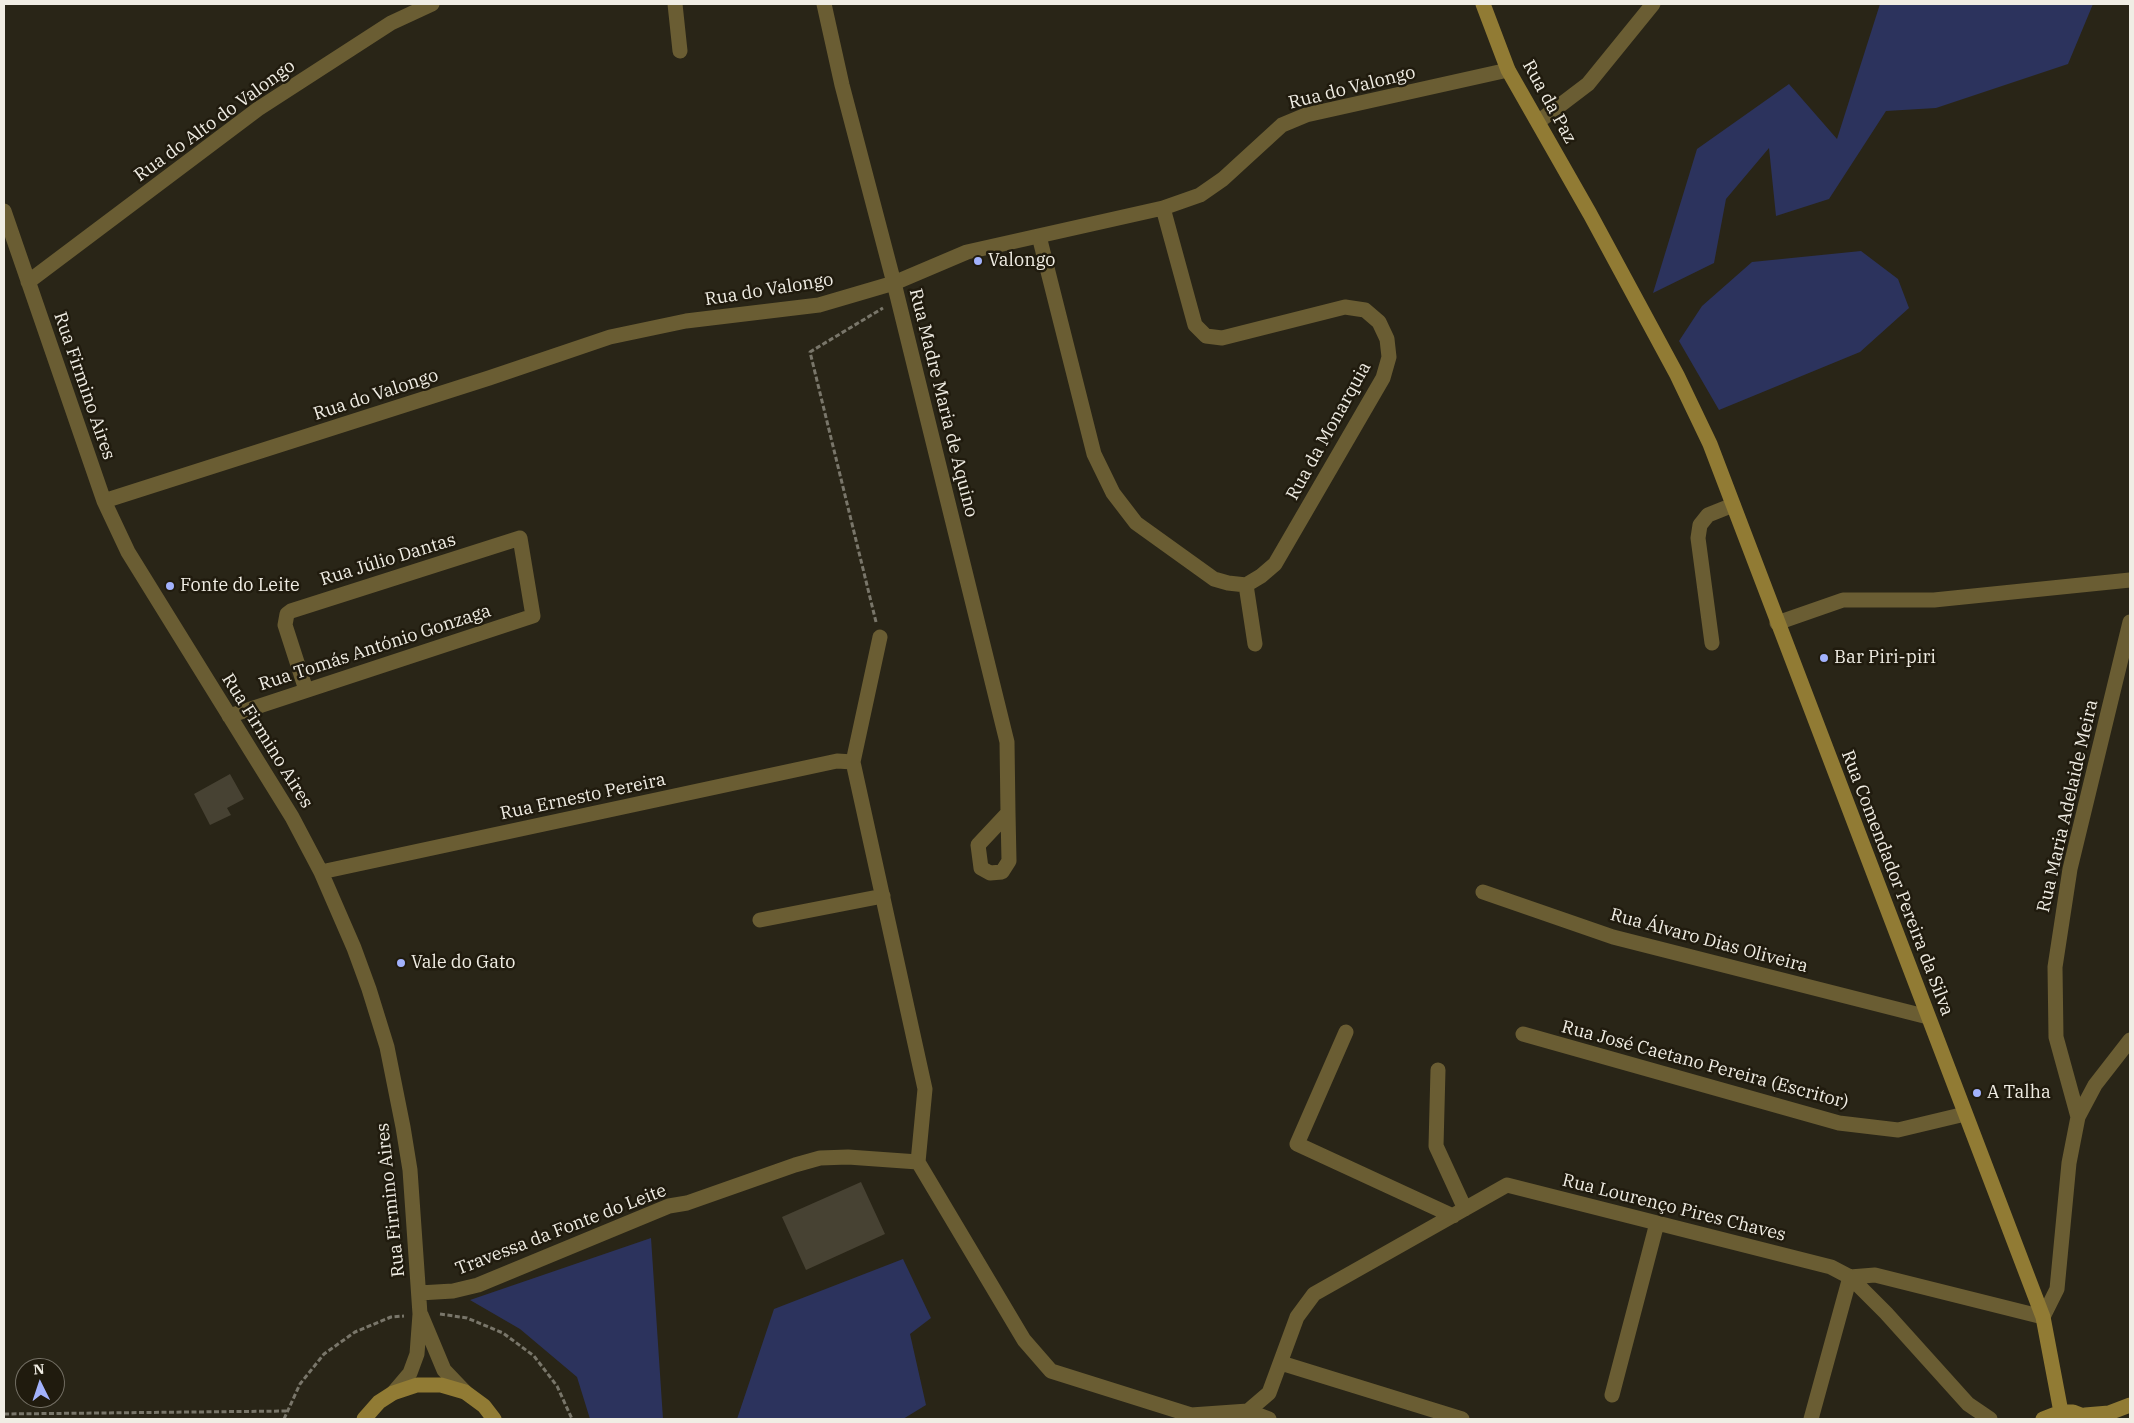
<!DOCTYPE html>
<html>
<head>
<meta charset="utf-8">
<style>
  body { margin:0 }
  #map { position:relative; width:2134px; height:1423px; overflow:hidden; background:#292517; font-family:"IBM Plex Serif",serif }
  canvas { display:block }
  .frame { position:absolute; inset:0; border:5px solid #f0ede4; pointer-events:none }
  .north { position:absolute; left:15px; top:1358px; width:50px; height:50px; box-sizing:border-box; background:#201b0e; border:1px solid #736f64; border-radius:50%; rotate:356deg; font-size:14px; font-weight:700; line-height:20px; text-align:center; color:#f0ede4 }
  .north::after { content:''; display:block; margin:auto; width:18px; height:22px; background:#a2b2fd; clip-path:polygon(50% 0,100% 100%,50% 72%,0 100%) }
</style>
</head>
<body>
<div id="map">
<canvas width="2134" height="1423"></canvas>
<div class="frame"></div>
<div class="north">N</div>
</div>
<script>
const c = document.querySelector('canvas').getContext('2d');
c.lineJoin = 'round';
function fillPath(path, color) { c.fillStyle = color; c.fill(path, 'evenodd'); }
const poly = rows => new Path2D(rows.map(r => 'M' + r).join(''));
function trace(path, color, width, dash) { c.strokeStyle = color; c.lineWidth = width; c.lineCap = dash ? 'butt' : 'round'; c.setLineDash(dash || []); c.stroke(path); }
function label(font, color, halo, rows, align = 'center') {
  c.font = font + ' "IBM Plex Serif",serif'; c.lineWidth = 5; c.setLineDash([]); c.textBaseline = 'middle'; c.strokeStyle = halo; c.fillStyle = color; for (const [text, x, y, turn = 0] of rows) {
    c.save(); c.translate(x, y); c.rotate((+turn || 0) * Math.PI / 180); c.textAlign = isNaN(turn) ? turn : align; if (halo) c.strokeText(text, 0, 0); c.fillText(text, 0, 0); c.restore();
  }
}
fillPath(poly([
  [1880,4,2093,4,2068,64,1936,108,1886,111,1829,199,1776,216,1769,148,1726,199,1714,263,1653,293,1697,149,1789,84,1837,139],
  [1861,251,1898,279,1909,308,1860,352,1719,410,1679,341,1702,306,1752,262],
  [651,1238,663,1419,590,1419,577,1377,520,1329,470,1300],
  [903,1259,931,1318,910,1334,926,1405,903,1419,737,1419,774,1309]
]), '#2c335d');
fillPath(poly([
  [230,774,244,799,227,808,231,815,210,825,194,794],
  [861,1182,885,1234,806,1270,782,1217]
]), '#474233');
trace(poly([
  [876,622,810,352,883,308],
  [440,1314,467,1318,503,1333,534,1356,557,1386,572,1419],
  [4,1414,287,1411],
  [284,1419,300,1384,324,1354,355,1332,391,1317,404,1316]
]), '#79766a', 3, [5, 2.5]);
trace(poly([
  [675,4,680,51],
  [824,4,842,85,894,283,1007,742,1008,813],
  [1538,122,1588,84,1653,4],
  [1163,208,1195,325,1206,336,1222,338,1345,307,1365,310,1379,322,1387,339,1389,357,1383,378,1275,564,1261,576,1246,585],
  [4,211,104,501,128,552,292,817,321,872,354,948,369,989,387,1047,403,1127,410,1170,420,1314,417,1354,410,1373,393,1393],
  [1039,236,1094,454,1113,493,1136,523,1214,579,1228,583,1246,585],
  [28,282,258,109,391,23,432,4],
  [104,501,489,378,610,337,686,321,819,305,894,283,967,252,1163,208,1200,195,1223,179,1282,125,1306,115,1508,70],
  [1246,585,1255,644],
  [1777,623,1843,600,1934,600,2130,580],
  [880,637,853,762,925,1089,918,1162],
  [1712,643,1698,538,1700,525,1708,515,1733,505],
  [229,716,533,616,520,538,291,611,287,614,285,625,306,690],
  [1008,813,1009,861,1002,872,990,873,981,868,978,845,1008,813],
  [321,872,837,761,853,762],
  [1483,892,1613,937,1928,1017],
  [760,920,883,896],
  [1346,1032,1297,1144,1453,1216],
  [1523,1034,1839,1123,1898,1130,1965,1114],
  [1438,1070,1436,1146,1465,1209],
  [2078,1117,2056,1037,2055,967,2070,869,2130,622],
  [918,1162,1024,1340,1051,1371,1191,1415,1248,1411,1269,1393,1297,1317,1314,1294,1507,1185,1831,1267,1850,1277,1886,1313,1968,1404,1990,1419],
  [419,1293,453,1291,478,1285,669,1206,687,1203,795,1165,820,1158,848,1157,918,1162],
  [421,1315,444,1370,465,1392],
  [1281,1363,1462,1419],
  [1612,1395,1657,1223],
  [1248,1411,1269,1419],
  [1811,1419,1850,1277,1875,1275,2043,1317,2057,1289,2069,1163,2078,1117,2095,1085,2130,1040]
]), '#6a5d33', 15);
trace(poly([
  [1483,4,1508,70,1590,214,1677,375,1710,444,2043,1317,2061,1412],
  [2085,1415,2109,1413,2130,1405],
  [364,1419,379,1402,393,1393,417,1385,441,1385,465,1392,484,1406,494,1419],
  [2043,1419,2061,1412,2073,1412,2091,1419]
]), '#917b34', 15);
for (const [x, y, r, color] of [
  [978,261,5,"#a2b2fd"],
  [170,586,5,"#a2b2fd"],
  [1824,658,5,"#a2b2fd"],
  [401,963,5,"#a2b2fd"],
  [1977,1093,5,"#a2b2fd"]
]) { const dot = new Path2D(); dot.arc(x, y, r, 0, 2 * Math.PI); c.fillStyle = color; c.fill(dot); trace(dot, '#201b0e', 2); }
label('18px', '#f0ede4', '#201b0e', [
  ["Rua do Valongo",1352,88,-14],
  ["Rua da Paz",1549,102,61],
  ["Rua do Alto do Valongo",215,121,-36],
  ["Rua do Valongo",769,290,-9],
  ["Rua Firmino Aires",84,386,71],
  ["Rua do Valongo",376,395,-18],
  ["Rua Madre Maria de Aquino",943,403,76],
  ["Rua da Monarquia",1329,431,-61],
  ["Rua Júlio Dantas",388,560,-17],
  ["Rua Tomás António Gonzaga",375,648,-18],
  ["Rua Firmino Aires",267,741,58],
  ["Rua Ernesto Pereira",583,797,-12],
  ["Rua Maria Adelaide Meira",2068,806,-77],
  ["Rua Comendador Pereira da Silva",1897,883,69],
  ["Rua Álvaro Dias Oliveira",1709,941,15],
  ["Rua José Caetano Pereira (Escritor)",1705,1065,15],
  ["Rua Firmino Aires",391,1200,-96],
  ["Rua Lourenço Pires Chaves",1674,1208,14],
  ["Travessa da Fonte do Leite",561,1230,-21]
]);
label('18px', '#f0ede4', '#201b0e', [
  ["Valongo",988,261],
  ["Fonte do Leite",180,586],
  ["Bar Piri-piri",1834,658],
  ["Vale do Gato",411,963],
  ["A Talha",1987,1093]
], 'left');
</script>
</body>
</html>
